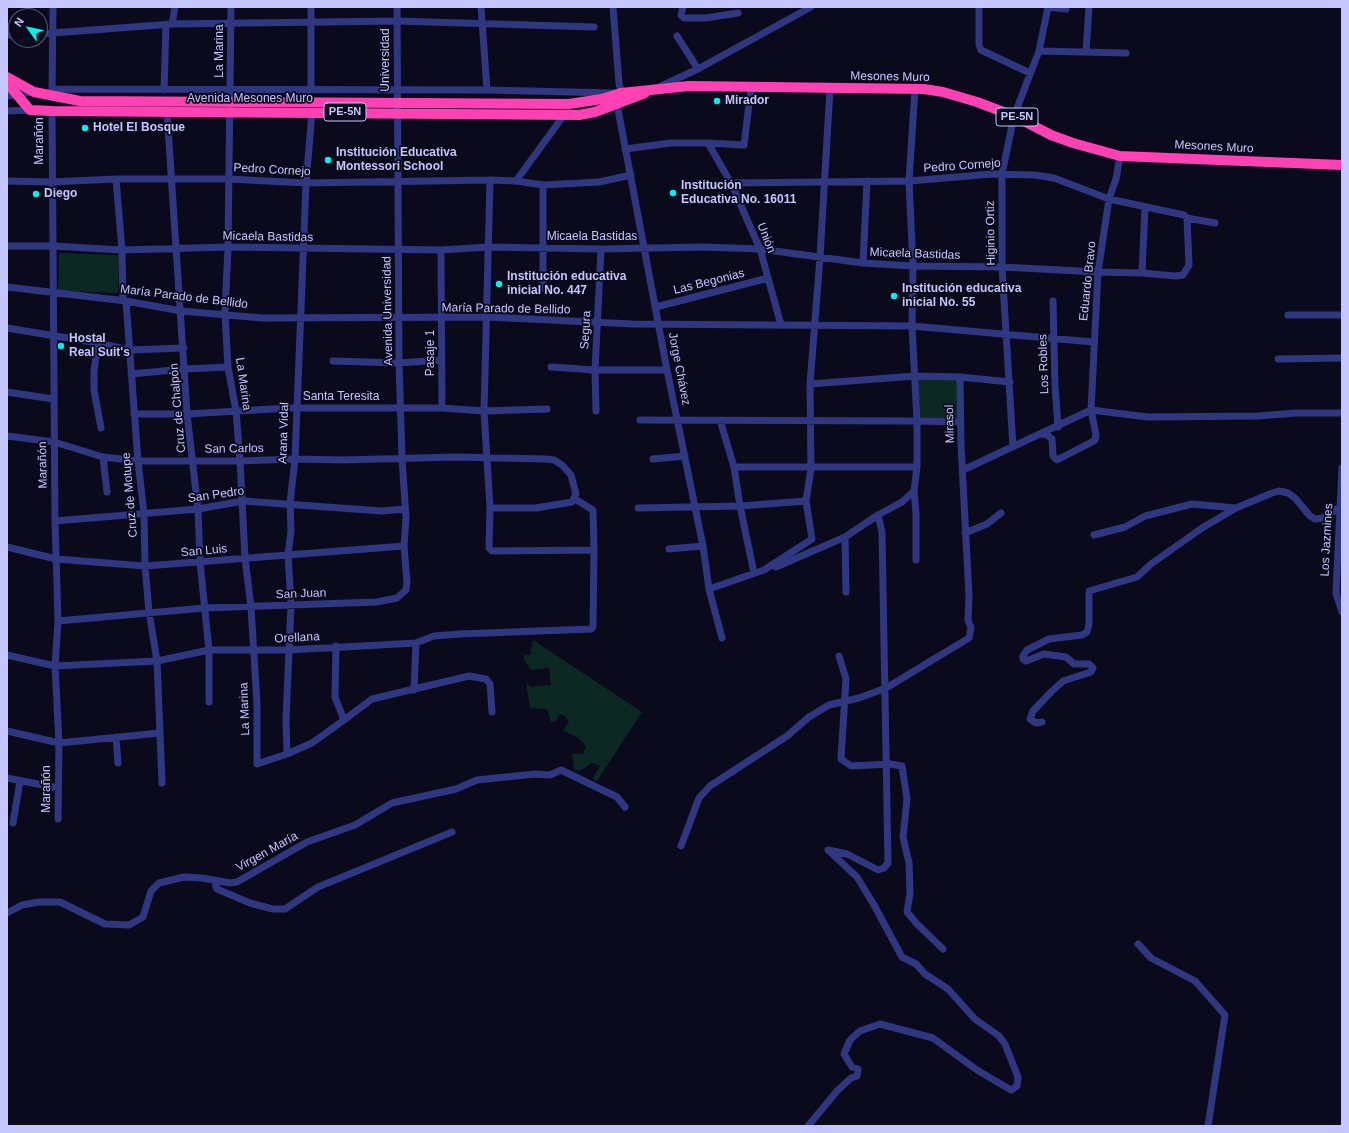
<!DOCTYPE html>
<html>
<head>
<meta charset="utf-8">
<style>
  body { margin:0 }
  #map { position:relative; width:1349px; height:1133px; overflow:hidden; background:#0b0a1d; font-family:Helvetica,sans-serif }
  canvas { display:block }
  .frame { position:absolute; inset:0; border:8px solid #c6c6ff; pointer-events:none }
  .north { position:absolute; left:8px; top:8px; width:40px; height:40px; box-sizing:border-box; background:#0b0a1d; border:1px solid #565577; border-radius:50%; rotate:303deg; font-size:11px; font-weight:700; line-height:16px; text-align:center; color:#c6c6ff }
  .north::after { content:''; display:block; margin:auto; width:14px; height:18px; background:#00f1ec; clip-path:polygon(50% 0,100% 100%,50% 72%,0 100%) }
</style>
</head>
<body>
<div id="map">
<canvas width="1349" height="1133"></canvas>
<div class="frame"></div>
<div class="north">N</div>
</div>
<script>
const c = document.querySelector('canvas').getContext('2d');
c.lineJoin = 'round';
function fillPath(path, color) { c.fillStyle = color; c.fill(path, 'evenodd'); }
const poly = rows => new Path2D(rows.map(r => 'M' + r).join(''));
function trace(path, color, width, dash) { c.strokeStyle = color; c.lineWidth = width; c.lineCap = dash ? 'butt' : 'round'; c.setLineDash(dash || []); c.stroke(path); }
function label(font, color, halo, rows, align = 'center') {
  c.font = font + ' Helvetica,sans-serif'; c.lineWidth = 3.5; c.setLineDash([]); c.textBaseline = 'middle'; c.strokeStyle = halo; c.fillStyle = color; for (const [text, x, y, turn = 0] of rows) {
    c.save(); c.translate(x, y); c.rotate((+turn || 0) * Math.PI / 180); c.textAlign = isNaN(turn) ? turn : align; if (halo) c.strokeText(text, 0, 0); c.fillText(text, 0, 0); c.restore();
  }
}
fillPath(poly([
  [59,253,119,255,118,293,58,291],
  [915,376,960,377,960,422,917,421],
  [533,640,642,712,597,781,593,779,594,776,600,766,592,763,579,771,574,769,572,754,583,754,586,746,578,738,563,730,569,722,565,716,560,714,555,722,551,722,547,709,530,708,526,683,531,687,551,685,549,668,531,670,524,660,524,654,530,655]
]), '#0c2823');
trace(poly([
  [231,7,228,247,225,314,228,367,236,411,240,461,245,558,251,607,257,704,257,764,287,754,312,743,344,720,335,697,336,646],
  [311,7,311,90],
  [481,7,487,90],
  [613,7,619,83,622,96],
  [683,7,681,15,684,18,705,18,738,13],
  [979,7,979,45,981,50,1030,73],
  [1049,7,1066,9],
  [172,24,175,7],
  [40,34,172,24,397,21,594,27],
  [7,35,16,35],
  [677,36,698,69],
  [1039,51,1126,53],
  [1086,52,1089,7],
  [661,86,698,69,811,7],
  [52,89,487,90,614,93],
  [164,90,166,25],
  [52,93,53,7],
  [7,96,34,92],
  [617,104,667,370,703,546,709,589,722,638],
  [7,111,30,110],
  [52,111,55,521,58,621,55,666,59,743,58,819],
  [167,112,187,414,198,509,200,562,209,650,209,702],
  [708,143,731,183,760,249,781,325],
  [625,149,671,143,708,143,744,145,751,88],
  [116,179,122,250,123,301],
  [7,181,51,182,116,179,229,179,306,183,490,180,516,181,543,185,599,182,631,175],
  [516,181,564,115],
  [731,183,909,181,992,174,1034,175,1054,178,1109,199,1184,215,1187,218,1215,223],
  [543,185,543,288],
  [7,246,53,246,122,250,228,247,441,250,488,247,601,249,703,247,760,249,863,263,913,266,1002,267,1098,272,1142,273,1175,276,1183,275,1189,265,1187,218],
  [441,250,442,408],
  [863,263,867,181],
  [1142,273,1145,207],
  [7,287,126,301,181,311,262,318,488,317,632,324,912,326,1093,342],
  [1053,301,1055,385,1058,427],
  [656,307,768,278],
  [1288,315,1342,315],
  [7,328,98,343,129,350,184,348],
  [98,343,94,371,94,390,101,428],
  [1278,359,1342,358],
  [333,361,399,363,442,360],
  [551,367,595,370,667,370],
  [131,374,185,369,228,367],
  [810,384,915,376,960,377,1010,382],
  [7,392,53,399],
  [596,411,595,370,601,249],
  [134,414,187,414,289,408,442,408,484,411,547,409],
  [640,420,917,421,960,422],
  [720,420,734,467,740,506,754,573],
  [1042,434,1047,435,1052,439,1053,456,1057,460,1090,443,1095,440,1096,435,1091,410,1098,272,1109,199,1116,179,1120,156],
  [7,436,54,442,103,457,138,461,240,461,295,459,342,460,456,457,546,459,554,460,562,465,571,475,576,494,572,502,536,508,490,508],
  [1013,447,1002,267,1002,174,1014,116,1039,51,1048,7],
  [103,457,107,492],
  [653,459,685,456],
  [734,467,917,467],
  [1342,468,1336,593,1342,612],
  [963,470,1091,410,1148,417,1258,416,1296,413,1342,413],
  [914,491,917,467,917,421,912,326,913,266,909,181,915,89],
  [575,499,593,510,594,550],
  [638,508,740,506,806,501],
  [55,521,198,509,243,501,382,511,405,509],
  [965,533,987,524,1001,513],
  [1094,535,1125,527,1145,516,1192,504,1236,508],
  [845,537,846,592],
  [7,547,56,559,145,566,404,546],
  [669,549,703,546],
  [776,567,845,537,878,515,902,502,914,491,916,514,916,560],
  [709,589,764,570,812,539,806,501,811,468,810,384,820,257,830,89],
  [58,621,204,608,377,602,397,598,406,590,407,582,404,546,406,518,402,458,399,363,397,7],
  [7,655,55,666,157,661,209,650,289,650,416,643,434,636,460,634,591,629,593,627,594,550,492,551,489,548,490,508,484,411,490,180],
  [839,656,846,679,841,759,851,766,890,764,902,766,907,799,903,837,909,863,910,893,907,912,917,924,943,949],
  [414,690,416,643],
  [344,720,372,699,469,676,486,679,490,684,492,712],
  [1042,722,1036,723,1030,719,1033,711,1051,692,1063,681,1091,672,1093,668,1089,664,1074,664,1066,657,1044,654,1026,661,1023,659,1023,656,1027,650,1049,639,1082,635,1087,632,1089,624,1089,591,1137,577,1151,564,1202,528,1236,508,1272,493,1279,491,1288,493,1295,498,1310,516,1315,519,1323,518,1340,507],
  [7,731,59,743,160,733,157,661,149,612,145,566,144,514,138,461,126,301],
  [160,733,162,783],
  [116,737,118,763],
  [287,754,286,720,291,605,288,554,291,531,290,503,295,459,306,183,312,112],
  [7,778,58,788],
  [13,823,20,781],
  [681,846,699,798,710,786,787,736,809,717,829,705,859,698,886,688,969,638,971,628,968,620,969,596,961,445,960,377],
  [214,880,217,889,250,903,273,909,285,909,318,887,452,832],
  [7,913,22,905,39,902,60,902,105,924,129,925,143,917,151,891,159,883,184,877,202,878,230,883,237,882,307,842,355,825,392,803,456,789,477,780,535,774,550,775,561,770,617,797,625,807],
  [1138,944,1151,958,1195,981,1225,1015,1208,1126],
  [808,1126,837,1091,851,1078,857,1076,858,1069,852,1067,844,1054,850,1040,860,1031,880,1024,933,1038,977,1070,1011,1090,1017,1086,1018,1077,1005,1044,999,1036,975,1019,948,989,925,974,916,964,902,957,874,905,857,877,828,850,847,854,878,870,884,868,888,863,882,532,878,515]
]), '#303781', 7);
trace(poly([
  [7,77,34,92,80,101,569,104,602,99,621,93,689,86,924,89,943,92,977,102,1014,116,1051,135,1073,143,1120,156,1342,165],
  [7,83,30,110,52,111,579,115,595,112,645,93]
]), '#ff41b3', 10);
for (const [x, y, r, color] of [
  [717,101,4,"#00f1ec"],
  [85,128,4,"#00f1ec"],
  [328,160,4,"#00f1ec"],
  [673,193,4,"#00f1ec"],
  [36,194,4,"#00f1ec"],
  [499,284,4,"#00f1ec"],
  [894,296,4,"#00f1ec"],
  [61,346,4,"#00f1ec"]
]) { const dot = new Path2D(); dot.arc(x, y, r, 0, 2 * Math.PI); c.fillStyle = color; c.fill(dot); trace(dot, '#0b0a1d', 1.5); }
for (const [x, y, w] of [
  [345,112,42],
  [1017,117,42]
]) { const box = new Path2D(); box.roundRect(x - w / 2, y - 9, w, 18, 3); c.fillStyle = '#0b0a1d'; c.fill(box); trace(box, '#c6c6ff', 1); }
label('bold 11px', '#c6c6ff', null, [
  ["PE-5N",345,112],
  ["PE-5N",1017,117]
]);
label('12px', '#c6c6ff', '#0b0a1d', [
  ["La Marina",220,51,-90],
  ["Universidad",386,60,-90],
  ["Mesones Muro",890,77,1],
  ["Avenida Mesones Muro",250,99],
  ["Marañón",40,141,-90],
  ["Mesones Muro",1214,147,3],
  ["Pedro Cornejo",962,166,-4],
  ["Pedro Cornejo",272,170,3],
  ["Higinio Ortiz",991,233,-91],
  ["Micaela Bastidas",268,237,1],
  ["Micaela Bastidas",592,237],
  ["Unión",766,238,69],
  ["Micaela Bastidas",915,254,2],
  ["Eduardo Bravo",1088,281,-84],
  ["Las Begonias",709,282,-14],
  ["María Parado de Bellido",184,297,7],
  ["María Parado de Bellido",506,309,1],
  ["Avenida Universidad",388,311,-91],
  ["Segura",586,330,-87],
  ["Pasaje 1",431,353,-90],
  ["Los Robles",1044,364,-92],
  ["Jorge Chávez",679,369,79],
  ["La Marina",243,384,82],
  ["Santa Teresita",341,397],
  ["Cruz de Chalpón",178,408,-95],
  ["Mirasol",950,424,-91],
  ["Arana Vidal",284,433,-88],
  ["San Carlos",234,449,-1],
  ["Marañón",43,465,-91],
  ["Cruz de Motupe",130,495,-95],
  ["San Pedro",216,495,-8],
  ["Los Jazmines",1327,540,-87],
  ["San Luis",204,551,-5],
  ["San Juan",301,594,-2],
  ["Orellana",297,638,-3],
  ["La Marina",245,709,-92],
  ["Marañón",47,789,-90],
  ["Virgen María",267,852,-29]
]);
label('bold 12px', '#c6c6ff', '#0b0a1d', [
  ["Mirador",725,101],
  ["Hotel El Bosque",93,128],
  ["Institución Educativa",336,153],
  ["Montessori School",336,167],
  ["Institución",681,186],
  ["Educativa No. 16011",681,200],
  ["Diego",44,194],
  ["Institución educativa",507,277],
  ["inicial No. 447",507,291],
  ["Institución educativa",902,289],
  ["inicial No. 55",902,303],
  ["Hostal",69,339],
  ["Real Suit's",69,353]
], 'left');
</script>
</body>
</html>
